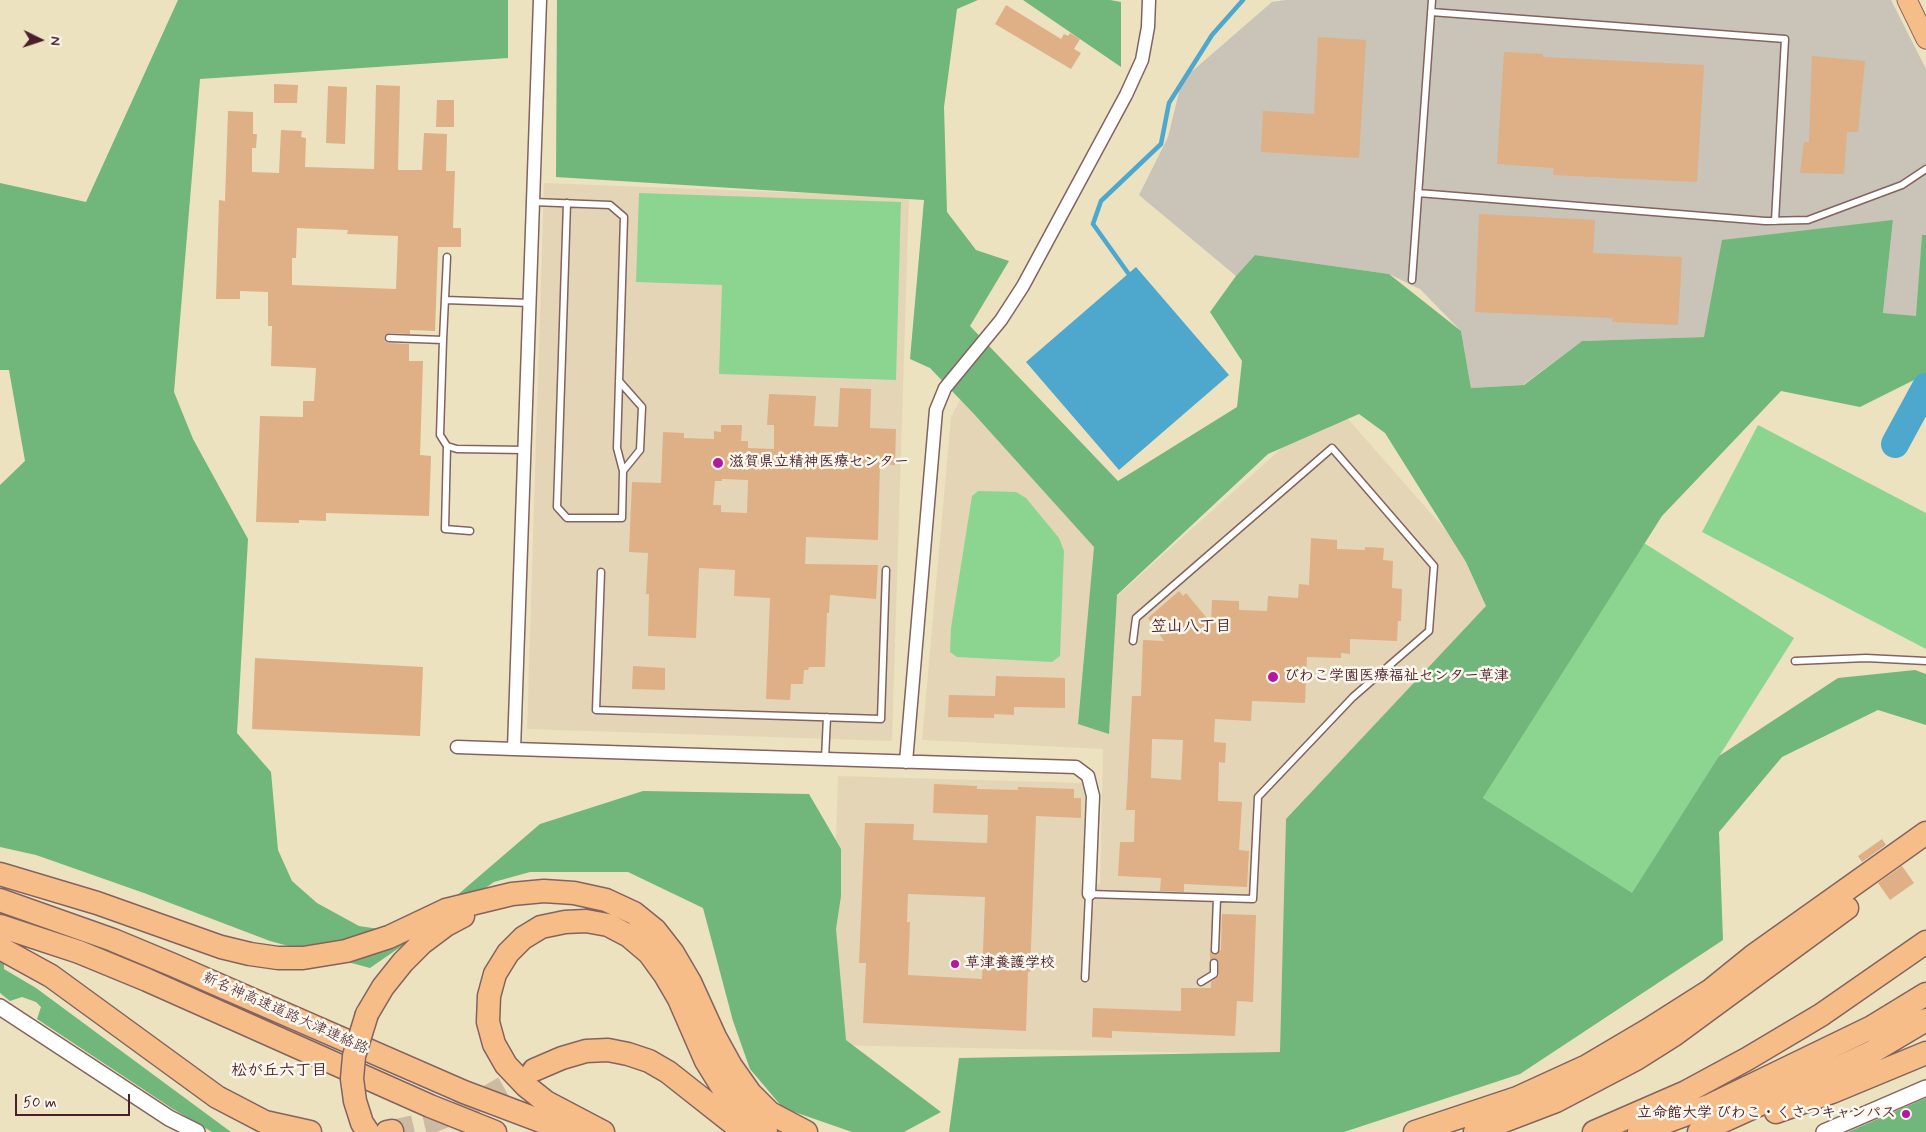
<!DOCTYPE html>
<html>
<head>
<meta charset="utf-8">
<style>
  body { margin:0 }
  #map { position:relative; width:1926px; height:1132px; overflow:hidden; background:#ece2c0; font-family:Mynerve,sans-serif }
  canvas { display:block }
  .north { position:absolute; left:15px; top:15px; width:50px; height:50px; -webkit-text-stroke:4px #fbf7ec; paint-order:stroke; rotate:94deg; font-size:14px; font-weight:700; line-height:20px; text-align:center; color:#4a1f2b }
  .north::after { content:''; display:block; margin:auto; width:18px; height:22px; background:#4a1f2b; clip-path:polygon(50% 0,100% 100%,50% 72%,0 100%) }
  .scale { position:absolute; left:15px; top:1094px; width:115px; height:22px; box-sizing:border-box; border:2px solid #4a1f2b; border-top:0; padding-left:6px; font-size:15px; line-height:18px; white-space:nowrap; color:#4a1f2b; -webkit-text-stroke:4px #fbf7ec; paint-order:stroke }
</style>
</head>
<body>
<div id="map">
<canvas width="1926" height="1132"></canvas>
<div class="north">N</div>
<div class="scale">50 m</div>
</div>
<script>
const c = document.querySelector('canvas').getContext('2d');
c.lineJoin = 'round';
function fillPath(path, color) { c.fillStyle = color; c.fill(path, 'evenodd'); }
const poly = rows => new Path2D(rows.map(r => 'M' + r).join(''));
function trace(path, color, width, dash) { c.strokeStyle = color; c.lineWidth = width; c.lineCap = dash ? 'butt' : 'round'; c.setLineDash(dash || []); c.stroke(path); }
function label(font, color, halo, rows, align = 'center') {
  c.font = font + ' Mynerve,"Klee One",sans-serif'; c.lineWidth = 5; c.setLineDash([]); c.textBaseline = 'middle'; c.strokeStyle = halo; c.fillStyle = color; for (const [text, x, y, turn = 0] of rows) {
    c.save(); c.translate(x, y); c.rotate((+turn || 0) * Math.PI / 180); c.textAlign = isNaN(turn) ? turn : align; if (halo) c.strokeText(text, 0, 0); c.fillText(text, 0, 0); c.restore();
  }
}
fillPath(poly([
  [544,183,909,197,892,741,527,729],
  [969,383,1101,543,1106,606,1333,402,1509,602,1296,1055,829,1045,838,776,1083,783,1086,793,1081,884,1100,884,1103,749,922,740,951,417]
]), '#e5d5b7');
fillPath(poly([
  [1286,0,1891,0,1926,69,1926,235,1922,236,1917,317,1883,313,1893,221,1704,337,1582,341,1523,385,1471,388,1461,331,1420,289,1389,274,1255,255,1236,276,1139,195,1168,137,1182,80,1272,2]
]), '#c9c3b8');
fillPath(poly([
  [639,193,901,202,896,380,719,374,722,285,636,282],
  [1758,425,1926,513,1926,649,1702,532],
  [978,491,1016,492,1026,498,1059,538,1064,551,1060,656,1052,662,957,657,950,652,951,628,972,496],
  [1644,543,1794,638,1632,894,1483,798]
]), '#8cd591');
fillPath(poly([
  [178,0,508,0,508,58,200,79,174,392,193,439,248,539,237,733,271,772,278,850,292,881,317,903,359,926,412,934,540,824,643,791,809,794,841,849,841,896,836,929,846,1040,941,1112,904,1132,852,1132,783,1108,750,1069,733,1021,703,908,628,872,530,872,494,882,370,968,270,941,144,893,36,855,0,847,0,485,25,461,9,370,0,370,0,183,86,202],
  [557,0,978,0,957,9,944,107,947,212,976,250,1009,261,970,326,1118,481,1237,407,1242,361,1210,312,1236,276,1255,255,1389,274,1461,331,1471,388,1524,385,1582,341,1704,337,1722,240,1893,220,1883,313,1916,316,1922,235,1926,235,1926,374,1860,407,1781,391,1662,516,1483,798,1632,893,1719,756,1838,678,1915,670,1926,674,1926,725,1878,710,1782,757,1719,832,1723,940,1520,1074,1344,1132,949,1132,959,1058,1280,1052,1286,819,1486,606,1466,562,1385,433,1359,414,1268,454,1117,595,1109,734,1078,724,1094,547,974,414,930,368,910,359,924,200,556,177],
  [1023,0,1110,0,1121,2,1121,67],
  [0,962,4,964,4,969,36,988,231,1132,212,1132,173,1109,37,1019,41,1007,36,1002,22,997,10,1001,0,993],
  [1926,1098,1926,1132,1848,1132]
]), '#71b67b');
fillPath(poly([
  [1136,267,1229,375,1119,470,1026,362]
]), '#4ea7cc');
trace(poly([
  [1128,273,1093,224,1101,201,1161,144,1169,103,1212,35,1243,0]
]), '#4ea7cc', 4.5);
trace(poly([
  [1895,444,1926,387]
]), '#4ea7cc', 28);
fillPath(poly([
  [1006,5,1061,39,1064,34,1068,36,1070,33,1080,39,1074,49,1081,53,1071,69,995,24],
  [1318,37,1366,40,1359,158,1261,152,1263,111,1314,114],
  [1504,52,1543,54,1543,57,1704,65,1697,182,1553,175,1554,168,1497,164],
  [1812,56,1865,61,1858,132,1847,132,1844,174,1800,173,1804,142,1809,142],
  [274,84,298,85,297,103,274,103],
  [376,85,400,86,398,170,422,170,424,133,447,134,446,171,455,171,453,228,461,228,461,247,438,247,435,331,410,330,410,334,389,333,384,337,385,341,388,343,409,344,409,361,423,361,420,455,431,456,429,516,326,513,326,521,299,520,299,523,256,522,260,416,303,417,303,401,314,401,316,368,271,366,272,326,268,326,268,292,240,291,240,299,216,299,219,200,225,201,228,111,253,112,253,134,257,134,256,148,252,148,252,172,279,173,281,130,302,131,301,137,306,138,305,167,374,169],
  [297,228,348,230,347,234,398,236,396,289,292,285,292,258,296,258],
  [328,86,347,87,345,144,326,143],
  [437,100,454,100,454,127,436,127],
  [1479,214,1595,220,1593,253,1682,257,1678,325,1612,322,1613,318,1475,312],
  [840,388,871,389,870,428,896,429,895,465,880,464,878,540,806,537,805,564,878,565,876,599,830,595,829,613,827,613,825,667,809,667,808,670,804,670,803,684,791,684,790,700,766,699,770,598,734,596,735,570,699,568,696,638,648,636,649,594,646,594,648,553,629,552,632,482,661,483,663,432,684,433,684,438,714,439,714,431,721,432,721,425,742,425,741,441,748,441,748,448,774,449,774,425,767,425,769,394,816,396,814,426,838,427],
  [722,479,748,480,747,513,721,512,721,505,713,505,715,481,722,481],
  [1311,538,1337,540,1337,549,1365,550,1365,547,1384,548,1383,560,1393,561,1392,588,1402,589,1401,621,1398,621,1397,641,1350,639,1350,654,1341,653,1341,658,1307,657,1305,703,1252,701,1251,721,1215,719,1214,742,1226,743,1225,763,1219,762,1218,801,1242,802,1239,850,1249,851,1247,887,1184,884,1184,892,1160,891,1161,878,1118,876,1120,842,1134,842,1135,810,1126,810,1132,696,1141,696,1143,640,1164,641,1148,618,1179,591,1183,596,1186,593,1211,623,1212,600,1239,601,1239,610,1267,611,1268,596,1298,598,1299,584,1309,585],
  [1152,739,1183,740,1181,780,1151,778],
  [255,658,423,667,420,736,252,729],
  [633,666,665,668,665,690,632,689],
  [996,676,1065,678,1065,708,1014,707,1014,715,994,714,994,718,948,717,949,695,995,696],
  [934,784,977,786,977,789,1018,790,1018,787,1074,789,1074,798,1081,798,1081,818,1036,816,1030,972,1028,972,1026,1031,863,1023,866,963,859,963,865,823,914,824,913,840,987,843,988,815,933,813],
  [908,894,985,897,982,979,908,975,910,922,907,922],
  [1882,839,1886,845,1862,862,1858,856],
  [1902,866,1914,883,1890,900,1878,883],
  [1222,914,1256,915,1253,1002,1237,1001,1235,1036,1112,1031,1112,1038,1092,1037,1093,1008,1181,1011,1181,988,1211,988,1211,982,1219,976,1219,963,1214,958,1210,961,1210,949,1214,955,1221,950]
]), '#dfaf86');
trace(poly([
  [392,1131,432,1122,467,1108,534,1070]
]), '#ccbba2', 22, [22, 11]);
const service = poly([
  [1431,12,1785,39,1775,221],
  [1418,193,1765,221,1808,220,1902,185,1926,169],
  [533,202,610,205,624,217,617,448,623,471,622,518,567,518,557,507,567,203],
  [1412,280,1432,0],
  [445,300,530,303],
  [389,338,443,340,440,435,447,446,457,449,525,450],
  [443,340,447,257],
  [619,381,642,407,640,450,623,471],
  [447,446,445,529,470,531],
  [601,572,596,710,881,719,886,570],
  [1795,661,1866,658,1926,661],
  [825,759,827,717],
  [1215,950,1217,898],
  [1085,978,1089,894,1253,899,1258,797,1353,697,1429,631,1434,566,1332,448,1136,618,1133,641],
  [1201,982,1214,974,1214,963]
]);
const minor = poly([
  [540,0,514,749,1076,767,1088,776,1093,796,1089,894],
  [457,747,514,749],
  [906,762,936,410,945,388,1001,320,1023,286,1126,95,1142,60,1148,27,1149,0]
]);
const tertiary = poly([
  [0,1007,169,1118,197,1132],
  [1824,1132,1926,1088]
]);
const primary = poly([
  [1907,0,1926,39]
]);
const motorway = poly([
  [0,874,97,903,221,947,250,954,278,958,303,958,346,951,389,937,446,910,512,894,544,891,574,893,606,900,634,913,655,930,673,953,690,982,715,1037,731,1066,750,1093,770,1113,806,1132],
  [0,900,113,940,173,965,464,1092,570,1132],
  [0,926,79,952,147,980,430,1106,495,1132],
  [0,948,51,976,217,1097,265,1122,310,1132],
  [367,1014,383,987,403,962,422,943,446,925,463,916],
  [534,1070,562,1058,586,1051,608,1050,628,1054,649,1061,668,1072,744,1132],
  [1776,1112,1832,1092,1926,1053],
  [387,1132,392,1131],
  [603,1132,546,1102,526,1086,506,1065,494,1044,488,1022,489,996,495,974,508,953,523,938,541,927,565,922,586,921,608,925,629,936,649,953,665,975,679,999,706,1061,719,1082,729,1098,745,1114,766,1132],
  [1415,1132,1517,1098,1587,1066,1648,1030,1711,990,1753,956,1926,833],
  [1475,1132,1556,1101,1636,1059,1674,1035,1847,908],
  [1594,1132,1686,1092,1747,1059,1821,1015,1926,942],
  [1639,1132,1711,1105,1872,1027,1926,994],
  [1699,1132,1798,1087,1872,1052,1926,1020]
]);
trace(service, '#83635f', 9);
trace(minor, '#83635f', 15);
trace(tertiary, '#83635f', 18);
trace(primary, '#83635f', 21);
trace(motorway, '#83635f', 25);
trace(service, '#fff', 6);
trace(minor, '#fff', 12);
trace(tertiary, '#fff', 15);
trace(primary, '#f7bd88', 19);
trace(motorway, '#f7bd88', 22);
const motorwayBridge = poly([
  [367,1014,354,1056,352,1079,355,1101,362,1123,368,1132]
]);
trace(motorwayBridge, '#83635f', 25, []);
trace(motorwayBridge, '#f7bd88', 22);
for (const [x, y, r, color] of [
  [718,463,6,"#b5179e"],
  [1273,677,6,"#b5179e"],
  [955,964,5,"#b5179e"],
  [1906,1114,5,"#b5179e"]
]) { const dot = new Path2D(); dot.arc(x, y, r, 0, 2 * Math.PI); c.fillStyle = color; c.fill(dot); trace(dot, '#fbf7ec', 2); }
label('bold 15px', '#4a1f2b', '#fbf7ec', [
  ["滋賀県立精神医療センター",729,463],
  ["びわこ学園医療福祉センター草津",1284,677],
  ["草津養護学校",965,964],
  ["立命館大学 びわこ・くさつキャンパス",1896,1114,"right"]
], 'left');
label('15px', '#4a1f2b', '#fbf7ec', [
  ["新名神高速道路大津連絡路",285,1014,24]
]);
label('bold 16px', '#4a1f2b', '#fbf7ec', [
  ["笠山八丁目",1191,628],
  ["松が丘六丁目",279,1072]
]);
</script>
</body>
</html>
